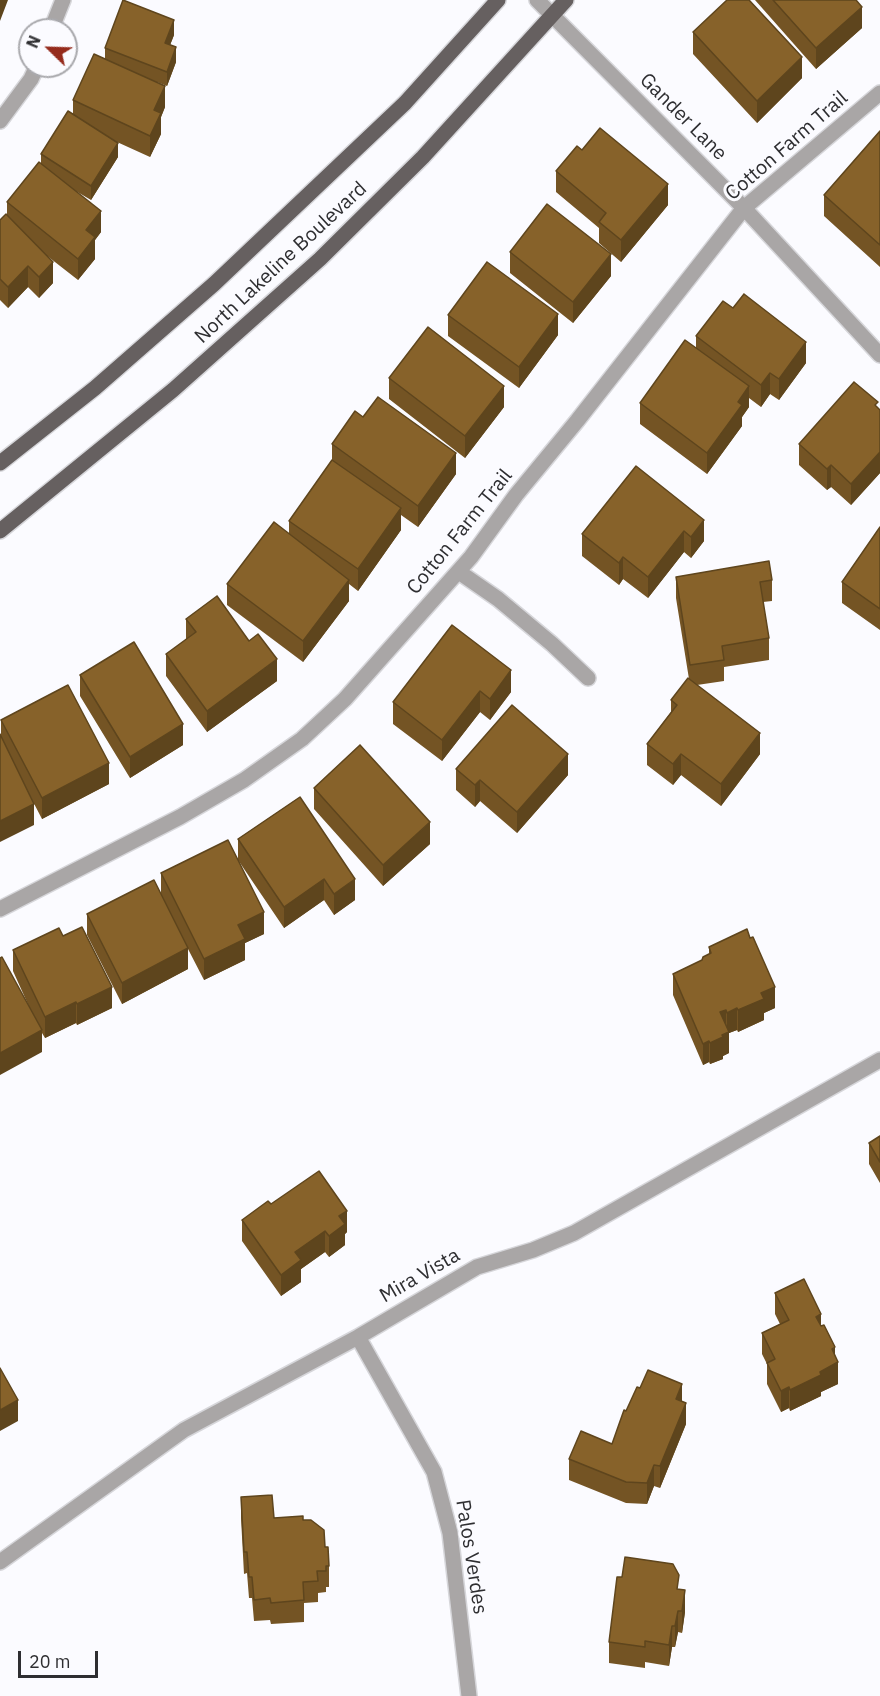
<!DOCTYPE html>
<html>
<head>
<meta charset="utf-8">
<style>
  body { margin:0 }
  #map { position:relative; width:880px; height:1696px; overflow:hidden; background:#fbfbff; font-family:"IBM Plex Sans",sans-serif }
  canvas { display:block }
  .north { position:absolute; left:18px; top:18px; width:60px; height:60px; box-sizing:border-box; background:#fbfbff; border:2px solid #a9a9ad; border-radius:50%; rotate:293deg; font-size:16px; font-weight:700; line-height:24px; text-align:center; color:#2e2e31 }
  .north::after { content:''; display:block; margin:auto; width:21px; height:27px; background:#952b1c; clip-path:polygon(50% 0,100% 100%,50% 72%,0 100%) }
  .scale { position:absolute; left:18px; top:1651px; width:80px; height:27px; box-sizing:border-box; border:3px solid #2e2e31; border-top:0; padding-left:8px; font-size:18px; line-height:21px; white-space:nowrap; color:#2e2e31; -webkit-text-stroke:4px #fbfbff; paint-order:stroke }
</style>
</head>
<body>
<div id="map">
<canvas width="880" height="1696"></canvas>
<div class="north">N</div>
<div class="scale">20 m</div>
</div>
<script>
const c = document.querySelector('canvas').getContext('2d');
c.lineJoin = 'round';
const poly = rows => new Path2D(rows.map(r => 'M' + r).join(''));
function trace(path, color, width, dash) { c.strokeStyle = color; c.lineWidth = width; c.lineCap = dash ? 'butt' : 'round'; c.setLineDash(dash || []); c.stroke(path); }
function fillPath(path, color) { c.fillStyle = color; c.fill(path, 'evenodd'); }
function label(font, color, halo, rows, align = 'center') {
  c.font = font + ' "IBM Plex Sans",sans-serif'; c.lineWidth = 6; c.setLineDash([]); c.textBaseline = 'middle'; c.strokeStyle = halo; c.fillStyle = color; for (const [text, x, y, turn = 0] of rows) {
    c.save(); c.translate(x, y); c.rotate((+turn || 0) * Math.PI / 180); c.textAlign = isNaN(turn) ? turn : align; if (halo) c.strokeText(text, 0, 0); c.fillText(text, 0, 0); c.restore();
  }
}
const minor = poly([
  [537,0,744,208,880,355],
  [51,30,63,0],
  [0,121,31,79,37,66],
  [459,572,498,599,552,644,588,678],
  [0,909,180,817,244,780,302,739,345,699,471,557,516,495,577,421,744,208,880,93],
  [358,1337,434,1472,450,1533,469,1696],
  [0,1562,184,1430,358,1337,477,1267,533,1250,574,1233,880,1060]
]);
const major = poly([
  [0,463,95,388,214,284,405,103,498,0],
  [0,531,173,390,320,259,423,157,566,0]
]);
trace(minor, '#d6d6da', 18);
trace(major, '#d6d6da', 18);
trace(minor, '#a9a6a6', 15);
trace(major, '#666060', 15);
fillPath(poly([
  [755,0,856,0,862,28,816,69],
  [693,32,802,78,757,123,693,54],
  [174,35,170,45,176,62,167,86,157,82,165,107,161,117,161,134,150,157,117,142,118,157,91,200,74,190,101,232,95,240,95,259,78,280,46,255,53,283,39,298,28,287,8,308,0,300,0,220,7,215,7,202,41,164,41,154,73,114,73,100,105,59,105,48],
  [880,131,880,267,824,216,824,195],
  [582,150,668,205,621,262,599,243,599,228,556,192,556,171],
  [510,252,611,276,573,323,510,273],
  [448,315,558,335,519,388,448,336],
  [696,336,806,363,779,400,770,394,761,407,749,398,749,407,742,417,742,426,707,474,640,424,640,403,696,348],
  [389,378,504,407,465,458,389,399],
  [878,408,880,410,880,473,851,505,831,487,827,490,799,465,799,444],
  [363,417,456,474,418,527,401,515,401,530,358,591,349,584,349,601,303,662,227,605,227,584,289,533,289,521,332,460,332,444],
  [636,466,704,541,691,558,684,552,648,598,623,579,619,585,582,556,582,534],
  [880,527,880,630,842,603,842,582],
  [676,577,772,580,772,601,763,602,769,638,769,660,724,667,724,681,697,685,760,754,721,806,681,775,673,785,647,765,647,744,671,712,671,700,689,679,676,598],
  [186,619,277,681,207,732,166,676,166,654,186,640],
  [452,625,511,692,490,720,480,712,442,761,393,724,393,702],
  [80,675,183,745,130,778,80,696],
  [1,720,109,784,42,819,28,792,34,825,1,737],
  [456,769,568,775,517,833,480,801,475,807,456,790],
  [314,788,430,844,383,886,314,809],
  [300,797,355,900,334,915,324,900,284,928,238,860,238,839],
  [161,873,264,934,245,943,245,960,204,980,188,949,188,969,122,1004,87,935,87,914,161,895],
  [63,936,112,1008,77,1025,76,1023,45,1038,42,1033,42,1052,31,1011,13,971,13,950],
  [709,947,775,1008,764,1013,764,1020,738,1032,737,1030,729,1033,729,1053,723,1056,723,1059,710,1064,709,1062,703,1065,673,995,673,974,702,960,709,954],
  [880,1136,880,1183,869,1164,869,1143],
  [271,1204,347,1232,345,1234,345,1245,329,1257,325,1252,301,1269,301,1282,281,1296,242,1241,242,1220],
  [775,1293,821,1326,835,1356,838,1384,821,1392,821,1396,790,1411,789,1408,781,1412,767,1384,767,1364,762,1354,762,1333,780,1324,775,1314],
  [682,1401,686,1424,660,1488,654,1486,647,1504,626,1503,569,1480,569,1459,612,1444,626,1411],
  [241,1497,274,1518,303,1520,325,1547,329,1566,329,1587,326,1587,326,1592,318,1593,318,1602,304,1603,304,1622,271,1624,270,1620,254,1621,252,1598,249,1598,247,1573,244,1574,241,1518],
  [679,1589,685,1612,682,1633,678,1632,675,1647,672,1647,669,1666,645,1662,645,1668,609,1663,609,1642]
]), '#745424');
fillPath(poly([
  [0,0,8,0,0,21],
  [862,7,862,28,816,69,816,48],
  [174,20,174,35,165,58,165,43],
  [176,47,176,62,167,86,167,72],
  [802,57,802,78,757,123,757,101],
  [165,86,165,107,161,117,161,134,150,157,150,136,154,110],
  [118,143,118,157,91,200,91,186],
  [668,184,668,205,621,262,621,240],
  [101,211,101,232,95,240,95,259,78,280,78,259,86,230],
  [611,254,611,276,573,323,573,302],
  [53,262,53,283,39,298,39,277],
  [28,266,28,287,8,308,8,287],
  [558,314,558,335,519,388,519,367],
  [806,342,806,363,779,400,779,379],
  [770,373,770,394,761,407,761,385],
  [504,386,504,407,465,458,465,436],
  [749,386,749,407,742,417,742,426,707,474,707,453,738,402],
  [880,452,880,473,851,505,851,484],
  [456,453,456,474,418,527,418,506],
  [831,465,831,487,827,490,827,469],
  [401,508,401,530,358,591,358,569],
  [704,520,704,541,691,558,691,537],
  [684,531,684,552,648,598,648,577],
  [623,557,623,579,619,585,619,563],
  [349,580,349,601,303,662,303,641],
  [277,659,277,681,207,732,207,711],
  [511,670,511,692,490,720,490,699],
  [480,691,480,712,442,761,442,740],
  [183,724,183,745,130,778,130,757],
  [760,733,760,754,721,806,721,784],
  [568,754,568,775,517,833,517,812],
  [681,754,681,775,673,785,673,764],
  [109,763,109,784,42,819,42,798],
  [480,780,480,801,475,807,475,785],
  [34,804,34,825,0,842,0,821],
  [430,822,430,844,383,886,383,865],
  [324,879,324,900,284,928,284,907],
  [355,879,355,900,334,915,334,894],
  [264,912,264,934,245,943,245,960,204,980,204,959,238,925],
  [188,948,188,969,122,1004,122,983],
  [112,987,112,1008,77,1025,77,1004],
  [775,987,775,1008,764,1013,764,1020,738,1032,738,1010,761,993],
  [76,1002,76,1023,45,1038,45,1017],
  [737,1008,737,1030,729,1033,729,1053,723,1056,723,1059,710,1064,710,1043,727,1033,727,1013],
  [726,1010,726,1031,720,1012],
  [42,1030,42,1052,0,1075,0,1053],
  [709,1041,709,1062,703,1065,703,1044],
  [347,1211,347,1232,345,1234,345,1245,329,1257,329,1236,339,1216],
  [325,1231,325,1252,301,1269,301,1282,281,1296,281,1275,295,1252],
  [821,1314,821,1336,816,1317],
  [835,1347,835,1364,838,1362,838,1384,821,1392,821,1396,790,1411,790,1390,820,1372,832,1349],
  [682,1384,682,1405,676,1399],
  [789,1387,789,1408,781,1412,781,1391],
  [18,1400,18,1421,0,1431,0,1410],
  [686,1403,686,1424,660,1488,660,1466],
  [654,1465,654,1486,647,1504,647,1483],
  [685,1590,685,1612,682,1633,682,1611],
  [678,1611,678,1632,675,1647,675,1626],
  [672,1626,672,1647,669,1666,669,1645]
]), '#5e451d');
const building = poly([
  [123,0,174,20,165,43,176,47,167,72,105,48,123,0],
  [727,0,749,0,802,57,757,101,693,32,727,0],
  [773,0,856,0,862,7,816,48,773,0],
  [94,54,165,86,154,110,161,113,150,136,73,100,94,54],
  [68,111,118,143,91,186,41,154,68,111],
  [600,128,668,184,621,240,599,222,606,213,556,171,577,146,582,150,600,128],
  [880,131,880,245,824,195,880,131],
  [39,162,101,211,86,230,95,237,78,259,7,202,39,162],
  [547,204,611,254,573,302,510,252,547,204],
  [6,214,53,262,39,277,28,266,8,287,0,279,0,220,6,214],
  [487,262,558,314,519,367,448,315,487,262],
  [744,294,806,342,779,379,770,373,761,385,696,336,723,301,733,308,744,294],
  [428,327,504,386,465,436,389,378,428,327],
  [685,340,749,386,738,402,742,405,707,453,640,403,685,340],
  [854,382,878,402,875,405,880,410,880,452,851,484,831,465,827,469,799,444,854,382],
  [378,397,456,453,418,506,332,444,355,411,363,417,378,397],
  [332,460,401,508,358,569,289,521,332,460],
  [636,466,704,520,691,537,684,531,648,577,623,557,619,563,582,534,636,466],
  [274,522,349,580,303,641,227,584,274,522],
  [880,527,880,609,842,582,880,527],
  [769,561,772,580,760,582,769,638,722,646,724,660,690,665,676,577,769,561],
  [217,596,249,641,258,634,277,659,207,711,166,654,196,632,186,619,217,596],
  [452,625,511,670,490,699,480,691,442,740,393,702,452,625],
  [134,642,183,724,130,757,80,675,134,642],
  [688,678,760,733,721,784,681,754,673,764,647,744,677,705,671,700,688,678],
  [68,685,109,763,42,798,1,720,68,685],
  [512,705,568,754,517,812,480,780,475,785,456,769,512,705],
  [0,734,34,804,0,821,0,734],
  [360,745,430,822,383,865,314,788,360,745],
  [300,797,355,879,334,894,324,879,284,907,238,839,300,797],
  [228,840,264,912,238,925,245,939,204,959,161,873,228,840],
  [154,880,188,948,122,983,87,914,154,880],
  [82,927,112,987,77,1004,76,1002,45,1017,13,950,59,928,63,936,82,927],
  [747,929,750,938,753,937,775,987,761,993,764,999,738,1010,737,1008,727,1013,726,1010,720,1012,729,1032,722,1035,723,1037,710,1043,709,1041,703,1044,673,974,702,960,703,957,711,953,709,947,747,929],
  [2,957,42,1030,0,1053,0,958,2,957],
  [880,1136,880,1162,869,1143,880,1136],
  [319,1171,347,1211,339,1216,345,1224,329,1236,325,1231,295,1252,301,1260,281,1275,242,1220,268,1201,271,1204,319,1171],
  [804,1279,821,1314,816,1317,821,1326,824,1325,835,1347,832,1349,838,1362,820,1372,821,1375,790,1390,789,1387,781,1391,767,1363,775,1359,762,1333,789,1320,775,1293,804,1279],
  [0,1368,18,1400,0,1410,0,1368],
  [648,1370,682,1384,676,1399,686,1403,660,1466,654,1465,647,1483,626,1482,569,1459,581,1431,612,1444,624,1410,626,1411,637,1387,640,1388,648,1370],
  [272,1495,274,1518,303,1516,303,1520,311,1520,324,1530,325,1547,328,1547,329,1566,326,1566,326,1571,317,1571,318,1581,303,1582,304,1600,271,1603,270,1598,254,1600,252,1577,249,1577,247,1552,244,1552,241,1497,272,1495],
  [625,1557,673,1564,679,1575,677,1589,685,1590,682,1611,678,1611,675,1626,672,1626,669,1645,645,1641,645,1647,609,1642,617,1577,622,1577,625,1557]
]);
fillPath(building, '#87622a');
trace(building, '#5e451d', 1.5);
label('20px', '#2e2e31', '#fbfbff', [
  ["Gander Lane",683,117,45],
  ["Cotton Farm Trail",787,146,-41],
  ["North Lakeline Boulevard",281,263,-43],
  ["Cotton Farm Trail",460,532,-51],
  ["Mira Vista",420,1276,-30],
  ["Palos Verdes",471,1557,81]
]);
</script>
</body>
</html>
